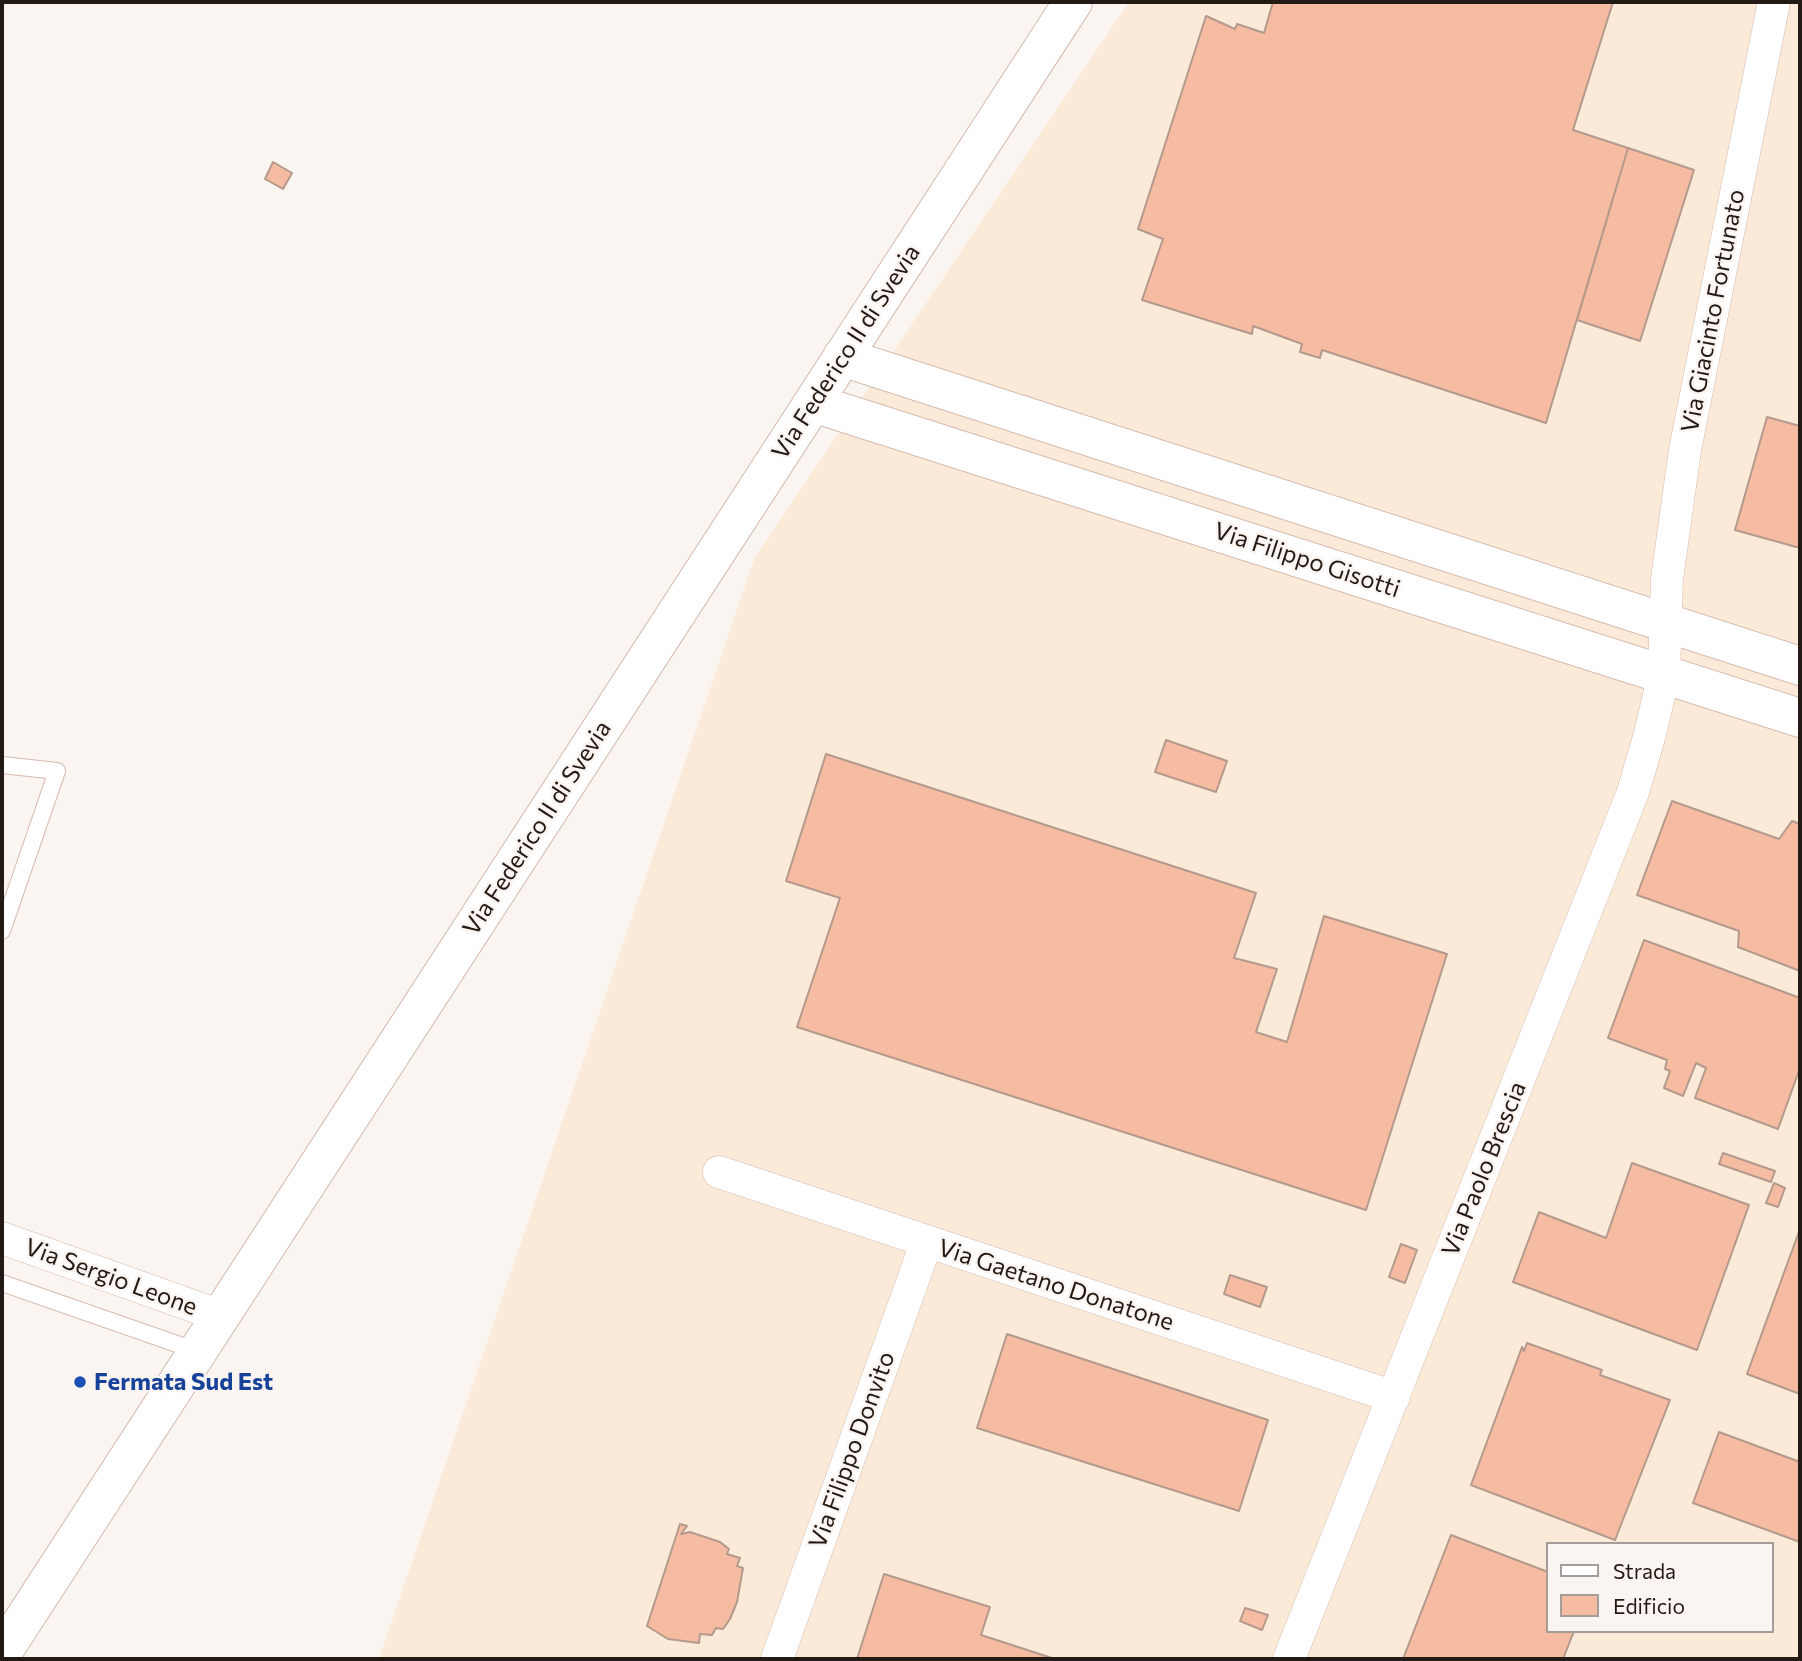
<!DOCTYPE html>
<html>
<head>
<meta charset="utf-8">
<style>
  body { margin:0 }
  #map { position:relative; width:1802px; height:1661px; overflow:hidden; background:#fbf5f2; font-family:Commissioner,sans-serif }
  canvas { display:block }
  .frame { position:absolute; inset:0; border:4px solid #241a15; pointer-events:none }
  .legend { position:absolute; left:1546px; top:1542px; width:228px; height:91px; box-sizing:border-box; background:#fbf5f2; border:2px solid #a59d9a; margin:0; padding:9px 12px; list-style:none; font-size:21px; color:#241a15 }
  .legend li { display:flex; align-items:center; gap:14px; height:35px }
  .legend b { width:35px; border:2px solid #a59d9a }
</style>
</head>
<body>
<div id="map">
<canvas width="1802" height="1661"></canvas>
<div class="frame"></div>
<ul class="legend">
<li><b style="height:9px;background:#fff"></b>Strada</li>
<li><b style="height:19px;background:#f6bca2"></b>Edificio</li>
</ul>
</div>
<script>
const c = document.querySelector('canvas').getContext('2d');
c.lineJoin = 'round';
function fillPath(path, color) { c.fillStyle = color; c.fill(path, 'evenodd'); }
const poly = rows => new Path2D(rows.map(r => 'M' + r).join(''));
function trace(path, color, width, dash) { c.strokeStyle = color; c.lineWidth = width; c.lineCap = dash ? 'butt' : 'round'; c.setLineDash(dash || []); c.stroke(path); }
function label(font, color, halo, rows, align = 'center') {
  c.font = font + ' Commissioner,sans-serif'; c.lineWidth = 5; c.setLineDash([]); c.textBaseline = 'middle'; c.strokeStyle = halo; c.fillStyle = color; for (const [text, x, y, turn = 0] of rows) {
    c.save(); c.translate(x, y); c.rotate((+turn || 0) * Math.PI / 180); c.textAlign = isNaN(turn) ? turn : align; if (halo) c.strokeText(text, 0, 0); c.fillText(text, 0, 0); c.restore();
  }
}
fillPath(poly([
  [1129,2,1800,2,1800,1659,379,1659,755,557],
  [1548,1544,1772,1544,1772,1631,1548,1631]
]), '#faead7');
const building = poly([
  [1273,2,1613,2,1573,130,1628,148,1546,423,1322,350,1320,358,1300,352,1302,344,1253,326,1252,334,1142,300,1163,239,1138,229,1206,16,1235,29,1237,24,1264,33,1273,2],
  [1628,148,1694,170,1640,341,1577,320,1628,148],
  [273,162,292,173,283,189,265,179,273,162],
  [1767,417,1800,426,1800,548,1735,530,1767,417],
  [1166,740,1227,761,1216,792,1155,772,1166,740],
  [826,754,1256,893,1234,958,1277,969,1256,1032,1287,1042,1324,916,1447,954,1366,1210,797,1027,840,898,786,881,826,754],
  [1672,801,1779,839,1792,821,1800,824,1800,971,1738,947,1739,931,1637,895,1672,801],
  [1644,940,1800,998,1800,1068,1778,1129,1695,1098,1706,1068,1696,1063,1683,1096,1664,1088,1670,1071,1665,1069,1667,1060,1608,1038,1644,940],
  [1723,1153,1775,1171,1771,1182,1719,1164,1723,1153],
  [1632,1163,1749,1205,1697,1350,1513,1282,1539,1212,1606,1238,1632,1163],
  [1774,1183,1785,1188,1778,1207,1766,1203,1774,1183],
  [1800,1229,1800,1394,1747,1374,1800,1229],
  [1401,1244,1417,1250,1405,1283,1389,1277,1401,1244],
  [1230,1275,1267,1287,1260,1307,1224,1294,1230,1275],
  [1007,1334,1268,1420,1239,1511,977,1428,1007,1334],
  [1527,1343,1602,1370,1600,1375,1670,1400,1615,1540,1471,1485,1522,1347,1524,1351,1527,1343],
  [1719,1432,1800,1462,1800,1542,1693,1503,1719,1432],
  [680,1524,687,1526,681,1534,690,1532,720,1542,729,1549,727,1554,740,1558,737,1566,743,1568,737,1602,730,1619,723,1629,716,1628,712,1635,700,1634,699,1643,668,1639,647,1626,680,1524],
  [1451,1535,1548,1572,1548,1631,1574,1631,1563,1659,1403,1659,1451,1535],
  [884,1574,990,1607,981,1635,1055,1659,857,1659,884,1574],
  [1245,1608,1268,1615,1262,1630,1240,1621,1245,1608]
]);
fillPath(building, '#f6bca2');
trace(building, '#b4998d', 2);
const lane = poly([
  [2,765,57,771,2,931],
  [2,1283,197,1351]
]);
const street = poly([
  [719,1172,1394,1397],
  [2,1238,221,1316],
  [777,1659,927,1241],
  [1289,1659,1633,792,1650,734,1664,674,1667,579,1685,450,1774,2]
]);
const secondary = poly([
  [842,357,1800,666],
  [813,403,1800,718],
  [2,1653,1073,2]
]);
trace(lane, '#d7bbaf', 18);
trace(street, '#d7bbaf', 33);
trace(secondary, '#d7bbaf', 40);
trace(lane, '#fff', 16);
trace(street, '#fff', 32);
trace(secondary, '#fff', 38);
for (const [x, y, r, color] of [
  [80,1382,7,"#1a4fb4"]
]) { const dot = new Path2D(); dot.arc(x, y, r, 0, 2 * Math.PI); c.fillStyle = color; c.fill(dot); trace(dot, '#fbf5f2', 2.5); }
label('24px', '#241a15', '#fbf5f2', [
  ["Via Giacinto Fortunato",1713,311,-79],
  ["Via Federico II di Svevia",846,352,-57],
  ["Via Filippo Gisotti",1307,560,18],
  ["Via Federico II di Svevia",537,828,-57],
  ["Via Paolo Brescia",1484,1169,-68],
  ["Via Sergio Leone",111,1277,20],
  ["Via Gaetano Donatone",1056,1285,18],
  ["Via Filippo Donvito",852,1450,-70]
]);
label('bold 24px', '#164399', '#fbf5f2', [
  ["Fermata Sud Est",94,1382]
], 'left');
</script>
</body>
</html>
